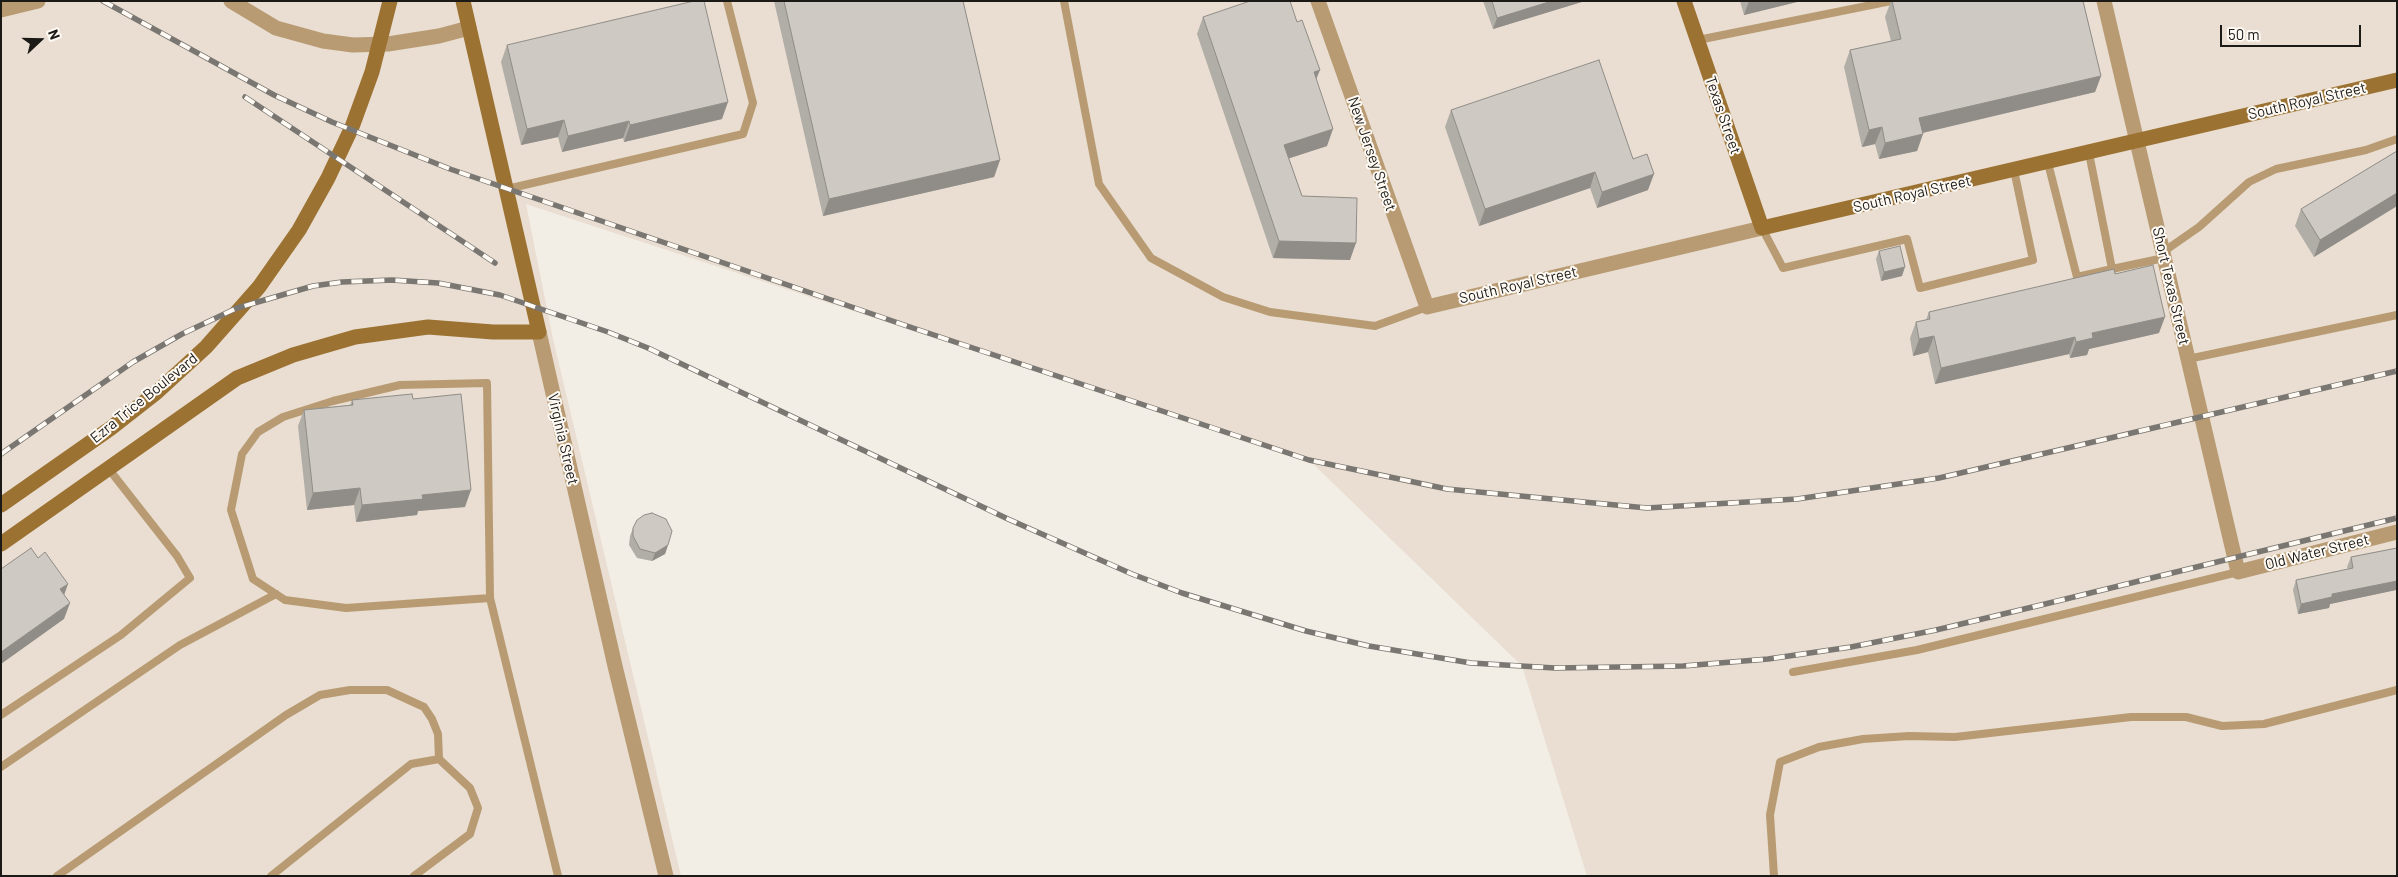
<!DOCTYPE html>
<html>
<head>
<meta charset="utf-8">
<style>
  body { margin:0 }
  #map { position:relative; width:2398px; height:877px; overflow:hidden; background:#f2ede5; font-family:Barlow,sans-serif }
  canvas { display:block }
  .frame { position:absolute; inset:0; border:2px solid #1b1a17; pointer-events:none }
  .north { position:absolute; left:15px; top:15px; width:50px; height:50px; -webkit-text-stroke:4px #fffaf4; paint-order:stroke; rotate:69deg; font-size:14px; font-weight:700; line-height:20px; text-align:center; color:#1b1a17 }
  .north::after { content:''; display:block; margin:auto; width:18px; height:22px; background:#1b1a17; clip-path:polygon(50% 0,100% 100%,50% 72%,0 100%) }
  .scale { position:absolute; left:2220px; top:25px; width:141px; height:22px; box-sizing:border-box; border:2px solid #1b1a17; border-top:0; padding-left:6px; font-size:15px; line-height:18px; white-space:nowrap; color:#1b1a17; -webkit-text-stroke:4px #fffaf4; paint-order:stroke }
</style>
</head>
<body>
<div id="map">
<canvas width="2398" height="877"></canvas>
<div class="frame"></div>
<div class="north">N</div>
<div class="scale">50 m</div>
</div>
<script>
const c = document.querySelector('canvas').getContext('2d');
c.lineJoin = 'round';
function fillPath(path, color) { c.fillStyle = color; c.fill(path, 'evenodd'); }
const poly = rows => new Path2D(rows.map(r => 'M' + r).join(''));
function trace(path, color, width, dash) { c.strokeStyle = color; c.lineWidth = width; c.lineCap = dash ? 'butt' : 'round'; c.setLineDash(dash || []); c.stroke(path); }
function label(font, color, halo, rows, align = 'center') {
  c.font = font + ' Barlow,sans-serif'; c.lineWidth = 4; c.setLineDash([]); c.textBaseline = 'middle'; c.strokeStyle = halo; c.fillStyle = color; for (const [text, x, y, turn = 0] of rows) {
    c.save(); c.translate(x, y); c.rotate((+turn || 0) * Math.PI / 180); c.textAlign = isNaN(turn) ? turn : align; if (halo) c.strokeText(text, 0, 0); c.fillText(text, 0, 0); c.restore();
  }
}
fillPath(poly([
  [1,1,2397,1,2397,876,1587,876,1522,666,1309,460,526,204,553,339,681,876,1,876]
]), '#e9ded1');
trace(poly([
  [1064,1,1099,184,1151,258,1223,297,1270,312,1375,326,1427,307],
  [1698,40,1891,1],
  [2089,153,2112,269,2164,258],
  [2048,163,2077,277,2112,269],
  [507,189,743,134,753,103,727,1],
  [1762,228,1783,268,1907,239,1920,288,2033,260,2014,170],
  [2163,252,2199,227,2249,182,2276,169,2366,150,2397,139],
  [2188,359,2397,315],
  [490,598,346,608,285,600,253,579,231,510,242,454,258,432,283,417,333,401,400,385,487,383,490,598,558,876],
  [1793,672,1917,650,2238,572],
  [1,715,121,635,190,578,177,556,108,468],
  [1,767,180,645,276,594],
  [57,876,286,715,320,695,350,690,387,690,424,707,432,719,438,734,439,759],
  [271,876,411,764,439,759,470,788,478,808,470,834,414,876],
  [1774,876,1770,815,1780,762,1819,747,1863,739,1909,736,1955,737,2131,717,2186,717,2222,726,2264,724,2397,690]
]), '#b89b73', 8);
trace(poly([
  [231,1,276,28,323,41,353,45,388,44,439,36,469,28],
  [1318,1,1427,307,1762,228],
  [2104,1,2238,572,2397,532],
  [1,10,38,1],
  [539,332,615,666,666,876]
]), '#b89b73', 15);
trace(poly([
  [1684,1,1762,228,2397,80],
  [1,505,111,428,157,392,206,347,259,287,299,230,328,178,352,127,372,72,390,1],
  [1,544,237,378,293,355,355,337,428,327,493,332,539,332,463,1]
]), '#9c7232', 15);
const rail = poly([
  [103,1,274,95,332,122,450,169,910,327,1309,460,1447,489,1647,508,1797,499,1939,478,2397,371],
  [245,97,495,263],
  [1,454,133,362,182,334,237,308,313,286,342,282,392,280,438,283,500,295,608,332,648,348,1008,519,1132,574,1182,593,1306,631,1369,646,1471,663,1555,668,1683,666,1768,659,1851,647,1936,630,2041,605,2397,518]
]);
trace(rail, '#7a7772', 5.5);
trace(rail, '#fffaf4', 4, [11]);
fillPath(poly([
  [774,1,963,1,1000,160,994,177,823,216],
  [1483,1,1585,1,1493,29],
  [1740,1,1801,1,1744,15],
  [1891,1,2083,1,2101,76,2095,92,1923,133,1917,151,1879,159,1875,144,1862,147,1844,67,1850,50,1891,41,1885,17],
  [1203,17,1316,79,1327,146,1289,158,1302,196,1350,260,1273,258,1197,34],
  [507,45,722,119,624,142,623,138,562,152,558,137,521,145,501,62],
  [1451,110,1633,159,1648,190,1597,208,1590,188,1479,226,1445,127],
  [2397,151,2397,206,2314,257,2295,226,2301,209],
  [1879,251,1902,276,1881,281,1876,259],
  [2115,274,2159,333,2089,349,2087,355,2070,358,2069,354,1935,384,1928,352,1913,356,1910,338,1916,322,1926,320,1929,312],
  [352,400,465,507,418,511,417,515,356,522,354,505,307,510,298,426,304,410,350,405],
  [633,528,668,545,665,554,652,561,637,558,629,545,630,536],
  [2397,548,2397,594,2396,590,2330,604,2329,608,2298,614,2293,590,2296,580,2348,569,2347,567,2351,557]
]), '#b1ada7');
fillPath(poly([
  [1552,1,1585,1,1493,29,1497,18],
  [1749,1,1801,1,1744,15],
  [1320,70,1313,87,1314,72],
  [2101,76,2095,92,1913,135,1919,118],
  [728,102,722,119,624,142,630,125],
  [564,120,558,137,521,145,527,129],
  [629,121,623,138,562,152,568,136],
  [1882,127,1875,144,1862,147,1869,130],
  [1333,129,1327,146,1278,162,1284,145],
  [1923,134,1917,151,1879,159,1885,143],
  [1000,160,994,177,823,216,829,199],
  [1595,172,1590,188,1479,226,1485,209],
  [1654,174,1648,190,1597,208,1602,192],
  [2397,193,2397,206,2314,257,2320,240],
  [1279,241,1356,243,1350,260,1273,258],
  [1905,267,1902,276,1881,281,1884,272],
  [2165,317,2159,333,2089,349,2087,355,2070,358,2076,342,2092,333],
  [1934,336,1928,352,1913,356,1919,339],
  [2075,337,2069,354,1935,384,1941,368],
  [360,488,354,505,307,510,313,493],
  [471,490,465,507,418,511,417,515,356,522,362,505,422,495],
  [668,545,665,554,652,561,655,553],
  [2397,581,2396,590,2330,604,2329,608,2298,614,2301,604,2332,594],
  [68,584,62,601,60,589],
  [70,603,64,619,1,664,1,652]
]), '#908d88');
const building = poly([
  [694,1,704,1,728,102,630,125,629,121,568,136,564,120,527,129,507,45,694,1],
  [784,1,963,1,1000,160,829,199,784,1],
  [1250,1,1290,1,1297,22,1302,20,1320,70,1314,72,1333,129,1284,145,1302,196,1357,198,1356,243,1279,241,1203,17,1250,1],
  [1492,1,1552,1,1497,18,1492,1],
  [1892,1,2083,1,2101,76,1919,118,1923,134,1885,143,1882,127,1869,130,1850,50,1901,39,1892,1],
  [1599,60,1633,159,1647,154,1654,174,1602,192,1595,172,1485,209,1451,110,1599,60],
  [2397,151,2397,193,2320,240,2301,209,2397,151],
  [1900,246,1905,267,1884,272,1879,251,1900,246],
  [2153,265,2165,317,2092,333,2093,338,2076,342,2075,337,1941,368,1934,336,1919,339,1916,322,1930,319,1929,312,2114,269,2115,274,2153,265],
  [412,394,413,399,461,394,471,490,422,495,423,499,362,505,360,488,313,493,304,410,353,405,352,400,412,394],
  [652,513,666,519,672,531,668,545,655,553,640,549,633,536,633,528,637,520,644,515,652,513],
  [31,548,38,558,45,552,68,584,60,589,70,603,1,652,1,569,31,548],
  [2397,548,2397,581,2332,594,2332,597,2301,604,2296,580,2353,568,2351,557,2397,548]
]);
fillPath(building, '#cec9c2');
trace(building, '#908d88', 1);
label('15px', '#1b1a17', '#fffaf4', [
  ["South Royal Street",2307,101,-13],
  ["Texas Street",1723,115,71],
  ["New Jersey Street",1372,154,71],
  ["South Royal Street",1912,194,-13],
  ["South Royal Street",1518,285,-13],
  ["Short Texas Street",2171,286,77],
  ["Ezra Trice Boulevard",144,398,-39],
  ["Virginia Street",563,439,77],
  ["Old Water Street",2317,552,-14]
]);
</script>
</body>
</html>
